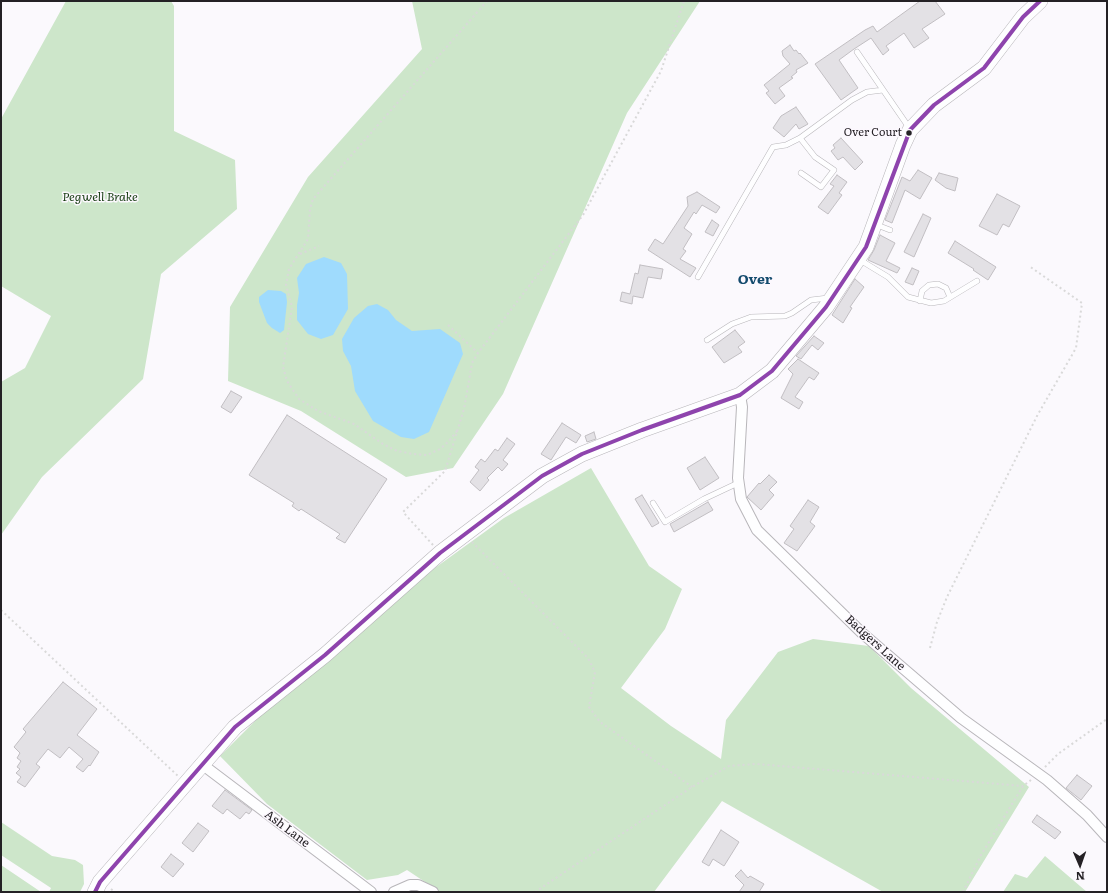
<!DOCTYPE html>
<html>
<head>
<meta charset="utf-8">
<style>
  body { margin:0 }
  #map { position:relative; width:1108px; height:893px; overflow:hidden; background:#fbf9fd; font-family:Literata,serif }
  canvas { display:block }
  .frame { position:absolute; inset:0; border:2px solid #242125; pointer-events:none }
  .north { position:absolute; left:1060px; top:845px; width:40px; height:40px; -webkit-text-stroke:3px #fcf8fe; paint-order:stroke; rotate:178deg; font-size:11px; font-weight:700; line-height:16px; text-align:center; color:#242125 }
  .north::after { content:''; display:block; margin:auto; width:14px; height:18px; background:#242125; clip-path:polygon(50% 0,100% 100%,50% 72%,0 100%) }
</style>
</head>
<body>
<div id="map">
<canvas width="1108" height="893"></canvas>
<div class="frame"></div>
<div class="north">N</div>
</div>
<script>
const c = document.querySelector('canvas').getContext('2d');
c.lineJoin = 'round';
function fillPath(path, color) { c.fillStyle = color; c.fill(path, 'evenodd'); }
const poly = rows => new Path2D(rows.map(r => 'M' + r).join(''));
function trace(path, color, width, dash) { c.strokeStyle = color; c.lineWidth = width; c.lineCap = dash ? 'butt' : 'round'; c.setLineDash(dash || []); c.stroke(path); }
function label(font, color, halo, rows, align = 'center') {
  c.font = font + ' Literata,serif'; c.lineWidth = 3; c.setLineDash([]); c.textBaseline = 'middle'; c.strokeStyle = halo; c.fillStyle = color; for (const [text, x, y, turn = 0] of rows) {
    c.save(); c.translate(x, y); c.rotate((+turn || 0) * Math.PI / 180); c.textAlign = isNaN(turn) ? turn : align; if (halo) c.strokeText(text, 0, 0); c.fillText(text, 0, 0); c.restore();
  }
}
fillPath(poly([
  [66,1,171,1,174,6,174,131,235,160,237,209,161,274,143,379,42,477,1,535,1,382,25,368,51,316,1,286,1,119],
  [412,1,700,1,627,113,503,394,453,468,406,477,301,411,228,381,230,307,308,177,422,49],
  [591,468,649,566,682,589,665,629,621,688,671,726,721,759,726,720,778,652,813,639,869,646,911,688,1029,787,965,892,883,892,722,801,654,892,440,892,407,870,398,875,367,880,267,804,220,756,264,712,410,586,504,518],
  [1,822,52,856,75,860,83,865,84,884,80,892,49,892,51,888,1,855],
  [1045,856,1087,892,1003,892,1015,874,1027,878],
  [1,865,41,892,1,892]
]), '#cde6ca');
fillPath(poly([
  [324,257,341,263,347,274,348,309,333,335,321,339,308,334,297,320,297,305,299,293,297,278,306,264],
  [268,290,281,291,286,294,287,302,284,330,280,333,272,328,267,323,259,302,259,297],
  [377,304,388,310,396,320,412,331,440,329,460,343,463,354,429,432,414,439,401,437,373,421,355,391,351,366,343,351,342,339,354,318,368,306]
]), '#9fdbfd');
const building = poly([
  [920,1,935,1,945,14,922,29,929,38,914,48,904,33,886,46,889,50,883,55,871,38,854,49,839,60,858,88,841,100,815,64,865,30,873,26,877,32,920,1],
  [790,45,794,51,796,50,799,54,800,53,808,63,796,70,797,72,791,77,793,78,779,88,785,96,775,104,766,93,769,91,764,85,790,64,783,56,782,51,790,45],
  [796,107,808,124,799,129,796,124,784,137,773,128,781,116,796,107],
  [841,138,863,162,855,170,843,157,838,160,831,151,835,148,833,145,841,138],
  [918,170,932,178,920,199,905,190,892,223,885,220,902,177,910,181,918,170],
  [939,173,958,178,955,191,946,188,935,180,939,173],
  [837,175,847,182,839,193,842,195,828,214,818,207,834,186,830,184,837,175],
  [697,192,720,207,716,213,702,205,696,214,694,212,684,228,692,234,683,249,686,251,680,259,696,268,690,277,648,250,655,239,663,244,688,206,687,197,697,192],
  [997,194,1020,206,1009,227,1003,224,997,235,979,226,997,194],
  [923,214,931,218,914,257,904,252,923,214],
  [712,220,719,225,713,236,705,232,712,220],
  [880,235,895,243,886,261,900,268,897,273,868,260,874,250,880,235],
  [955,241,996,267,988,280,973,270,974,269,948,253,955,241],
  [640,265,663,269,661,279,648,277,643,298,633,296,632,304,620,301,622,292,630,294,635,273,638,274,640,265],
  [912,268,919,271,913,285,905,282,912,268],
  [855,279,864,287,850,307,852,308,843,323,832,315,855,279],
  [735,330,745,342,738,347,742,352,724,363,712,347,735,330],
  [814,336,824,343,818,350,812,345,801,359,796,356,814,336],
  [798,359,819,373,814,380,809,377,795,397,803,402,799,409,781,398,793,374,788,369,798,359],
  [231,391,242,397,231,413,221,407,231,391],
  [287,415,387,479,345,543,336,538,340,534,301,509,299,511,292,506,294,503,249,475,287,415],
  [562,423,581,435,576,443,566,437,551,460,541,454,562,423],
  [594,432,596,439,587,442,585,436,594,432],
  [507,438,515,444,503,460,508,464,502,471,498,467,487,478,489,480,480,491,470,482,479,470,475,467,481,459,485,462,495,449,498,451,507,438],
  [705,457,719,478,700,490,687,468,705,457],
  [769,475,777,482,769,490,774,495,761,510,747,497,759,483,760,484,769,475],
  [642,495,659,523,652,527,635,499,642,495],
  [808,500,819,507,810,522,815,526,797,551,784,543,794,529,790,526,808,500],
  [708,502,713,510,674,532,670,524,708,502],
  [63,682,97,709,77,735,99,752,90,766,89,765,83,772,76,767,83,759,69,747,60,758,48,749,36,764,40,767,25,787,17,782,21,777,16,773,20,769,17,767,21,761,17,758,20,753,14,747,26,732,23,729,63,682],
  [1077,775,1092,786,1081,800,1066,788,1077,775],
  [225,790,252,810,249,814,246,812,240,819,227,809,223,814,212,806,225,790],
  [1037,815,1061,832,1055,839,1032,822,1037,815],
  [198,823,209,831,193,852,182,843,198,823],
  [721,830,739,842,724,866,713,859,709,866,702,862,721,830],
  [171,854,184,864,173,877,161,867,171,854],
  [741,870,748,878,750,876,764,884,759,892,739,892,744,885,735,876,741,870]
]);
fillPath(building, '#e3e1e5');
trace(building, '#c1bec2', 1);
const lane = poly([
  [857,52,910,129],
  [800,138,815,157,834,170,821,187,801,173],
  [877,225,890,230],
  [860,260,888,277,908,297,931,303,944,301,977,281],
  [698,277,773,147,786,145,800,138,852,100,867,92,883,90],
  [920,301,922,291,929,285,938,284,946,288,950,297],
  [707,340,732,324,751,317,785,316,792,313,811,300,828,298],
  [653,503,665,522,704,499,738,483]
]);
const street = poly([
  [740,395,742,407,738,478,741,499,757,530,862,633,961,718,1047,780,1087,815,1107,837],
  [203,765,371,892],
  [394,892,410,885,418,885,433,892]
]);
const secondary = poly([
  [95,892,100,882,235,727,325,655,440,553,542,476,582,454,642,430,740,395,772,371,826,307,866,247,903,145,910,130,934,105,984,68,1023,17,1040,1]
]);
trace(lane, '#b8b6ba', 6);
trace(street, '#b8b6ba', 12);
trace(secondary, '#b8b6ba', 16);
trace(poly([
  [300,254,319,246],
  [448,325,478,353],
  [457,431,448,442,440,449,427,455,413,454,397,451,383,444,354,424,318,411,299,399,287,381,283,367,292,307,286,285,289,269,308,239,310,209,313,199,487,1],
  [472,542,588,658,595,672,589,707,600,722,692,787],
  [433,545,403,512,445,471,464,409,472,363,478,353,583,215,661,71,684,1],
  [1,610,178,776],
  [930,648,937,622,947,597,1037,416,1076,348,1082,303,1029,266],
  [1045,767,1058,754,1107,719],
  [111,889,115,892],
  [120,892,124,892],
  [535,892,692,787,729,766,756,764,1023,786],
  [963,892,981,855,1023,786,1031,780]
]), '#d9d9d9', 2, [2, 3]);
trace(lane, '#fefeff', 5);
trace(street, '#fefeff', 10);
trace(secondary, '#fefeff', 15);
trace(poly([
  [95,892,100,882,235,727,325,655,440,553,542,476,582,454,642,430,740,395,772,371,826,307,866,247,910,130,934,105,984,68,1023,17,1040,1]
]), '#8e44ad', 4);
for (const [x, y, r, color] of [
  [909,133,3.5,"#242125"]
]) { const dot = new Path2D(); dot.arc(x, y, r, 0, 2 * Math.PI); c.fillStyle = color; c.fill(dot); trace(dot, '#fcf8fe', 1.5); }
label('11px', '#242125', '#fcf8fe', [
  ["Over Court",902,133]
], 'right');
label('italic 12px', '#163c11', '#fcf8fe', [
  ["Pegwell Brake",100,197]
]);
label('12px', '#242125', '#fcf8fe', [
  ["Badgers Lane",875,643,42],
  ["Ash Lane",287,829,37]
]);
label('bold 14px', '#134b6d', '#fcf8fe', [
  ["Over",755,280]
]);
</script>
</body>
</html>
